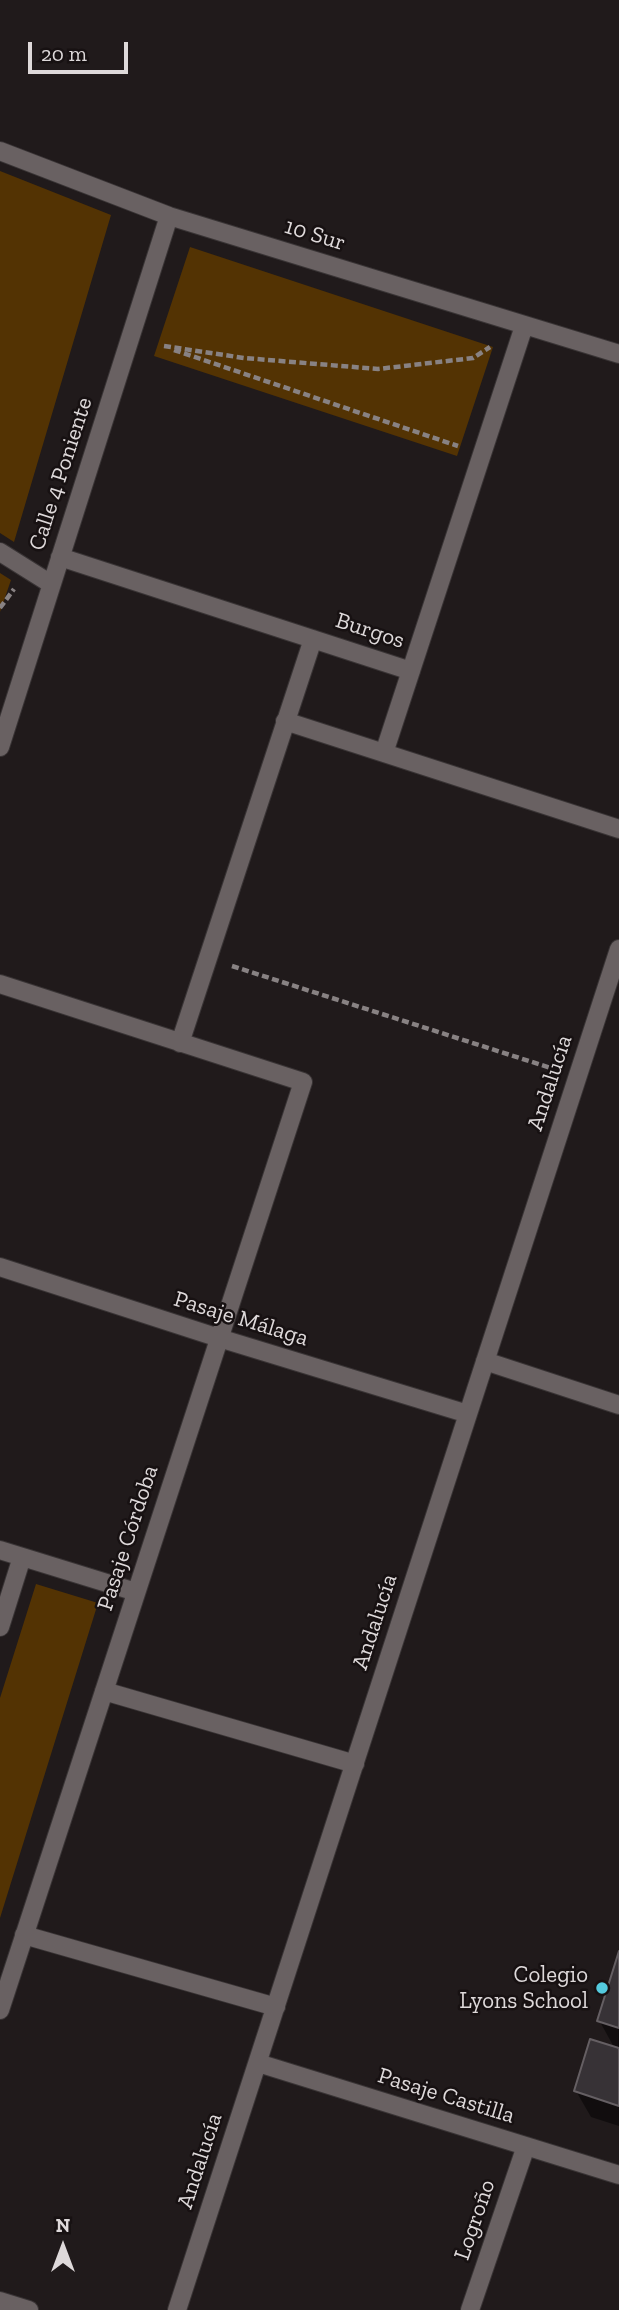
<!DOCTYPE html>
<html>
<head>
<meta charset="utf-8">
<style>
  body { margin:0 }
  #map { position:relative; width:619px; height:2310px; overflow:hidden; background:#201a1b; font-family:"Zilla Slab",serif }
  canvas { display:block }
  .north { position:absolute; left:28px; top:2212px; width:70px; height:70px; -webkit-text-stroke:5px #171112; paint-order:stroke; rotate:0deg; font-size:19px; font-weight:700; line-height:28px; text-align:center; color:#ded9da }
  .north::after { content:''; display:block; margin:auto; width:24px; height:32px; background:#ded9da; clip-path:polygon(50% 0,100% 100%,50% 72%,0 100%) }
  .scale { position:absolute; left:28px; top:42px; width:100px; height:32px; box-sizing:border-box; border:4px solid #ded9da; border-top:0; padding-left:9px; font-size:21px; line-height:24px; white-space:nowrap; color:#ded9da; -webkit-text-stroke:5px #171112; paint-order:stroke }
</style>
</head>
<body>
<div id="map">
<canvas width="619" height="2310"></canvas>
<div class="north">N</div>
<div class="scale">20 m</div>
</div>
<script>
const c = document.querySelector('canvas').getContext('2d');
c.lineJoin = 'round';
function fillPath(path, color) { c.fillStyle = color; c.fill(path, 'evenodd'); }
const poly = rows => new Path2D(rows.map(r => 'M' + r).join(''));
function trace(path, color, width, dash) { c.strokeStyle = color; c.lineWidth = width; c.lineCap = dash ? 'butt' : 'round'; c.setLineDash(dash || []); c.stroke(path); }
function label(font, color, halo, rows, align = 'center') {
  c.font = font + ' "Zilla Slab",serif'; c.lineWidth = 5; c.setLineDash([]); c.textBaseline = 'middle'; c.strokeStyle = halo; c.fillStyle = color; for (const [text, x, y, turn = 0] of rows) {
    c.save(); c.translate(x, y); c.rotate((+turn || 0) * Math.PI / 180); c.textAlign = isNaN(turn) ? turn : align; if (halo) c.strokeText(text, 0, 0); c.fillText(text, 0, 0); c.restore();
  }
}
fillPath(poly([
  [0,171,111,215,14,542,0,533],
  [190,247,493,347,457,456,154,356],
  [0,573,11,580,0,612],
  [36,1584,98,1603,0,1918,0,1698]
]), '#533303');
fillPath(poly([
  [619,1957,619,2126,591,2117,576,2091,615,2049,599,2020]
]), '#0007');
const building = poly([
  [619,1951,619,2028,597,2021,619,1951],
  [590,2039,619,2048,619,2106,574,2091,590,2039]
]);
fillPath(building, '#373236');
trace(building, '#655f63', 2);
const minor = poly([
  [0,151,169,216,619,354],
  [0,552,51,584],
  [60,557,411,671],
  [285,721,619,829],
  [0,747,169,216],
  [384,753,524,326],
  [0,984,303,1082,0,2010],
  [180,1043,313,639],
  [0,1267,219,1338,468,1414],
  [485,1361,619,1405],
  [0,1550,136,1592],
  [0,1627,22,1557],
  [104,1691,355,1764],
  [24,1935,276,2007],
  [258,2063,619,2175],
  [0,2301,29,2310],
  [177,2310,619,949],
  [470,2310,526,2146]
]);
trace(minor, '#393435', 20);
trace(poly([
  [164,346,244,358,378,369,473,358,490,347],
  [174,350,458,446],
  [0,608,14,589],
  [232,966,554,1069]
]), '#888283', 4.5, [7, 3.5]);
trace(minor, '#696162', 18);
for (const [x, y, r, color] of [
  [602,1988,7,"#54cade"]
]) { const dot = new Path2D(); dot.arc(x, y, r, 0, 2 * Math.PI); c.fillStyle = color; c.fill(dot); trace(dot, '#171112', 2.5); }
label('23px', '#ded9da', '#171112', [
  ["10 Sur",315,235,17],
  ["Calle 4 Poniente",61,474,-72],
  ["Burgos",370,631,18],
  ["Andalucía",550,1083,-72],
  ["Pasaje Málaga",241,1319,17],
  ["Pasaje Córdoba",128,1538,-72],
  ["Andalucía",375,1622,-72],
  ["Pasaje Castilla",446,2096,17],
  ["Andalucía",200,2161,-72],
  ["Logroño",475,2220,-71]
]);
label('23px', '#ded9da', '#171112', [
  ["Colegio",588,1975],
  ["Lyons School",588,2001]
], 'right');
</script>
</body>
</html>
